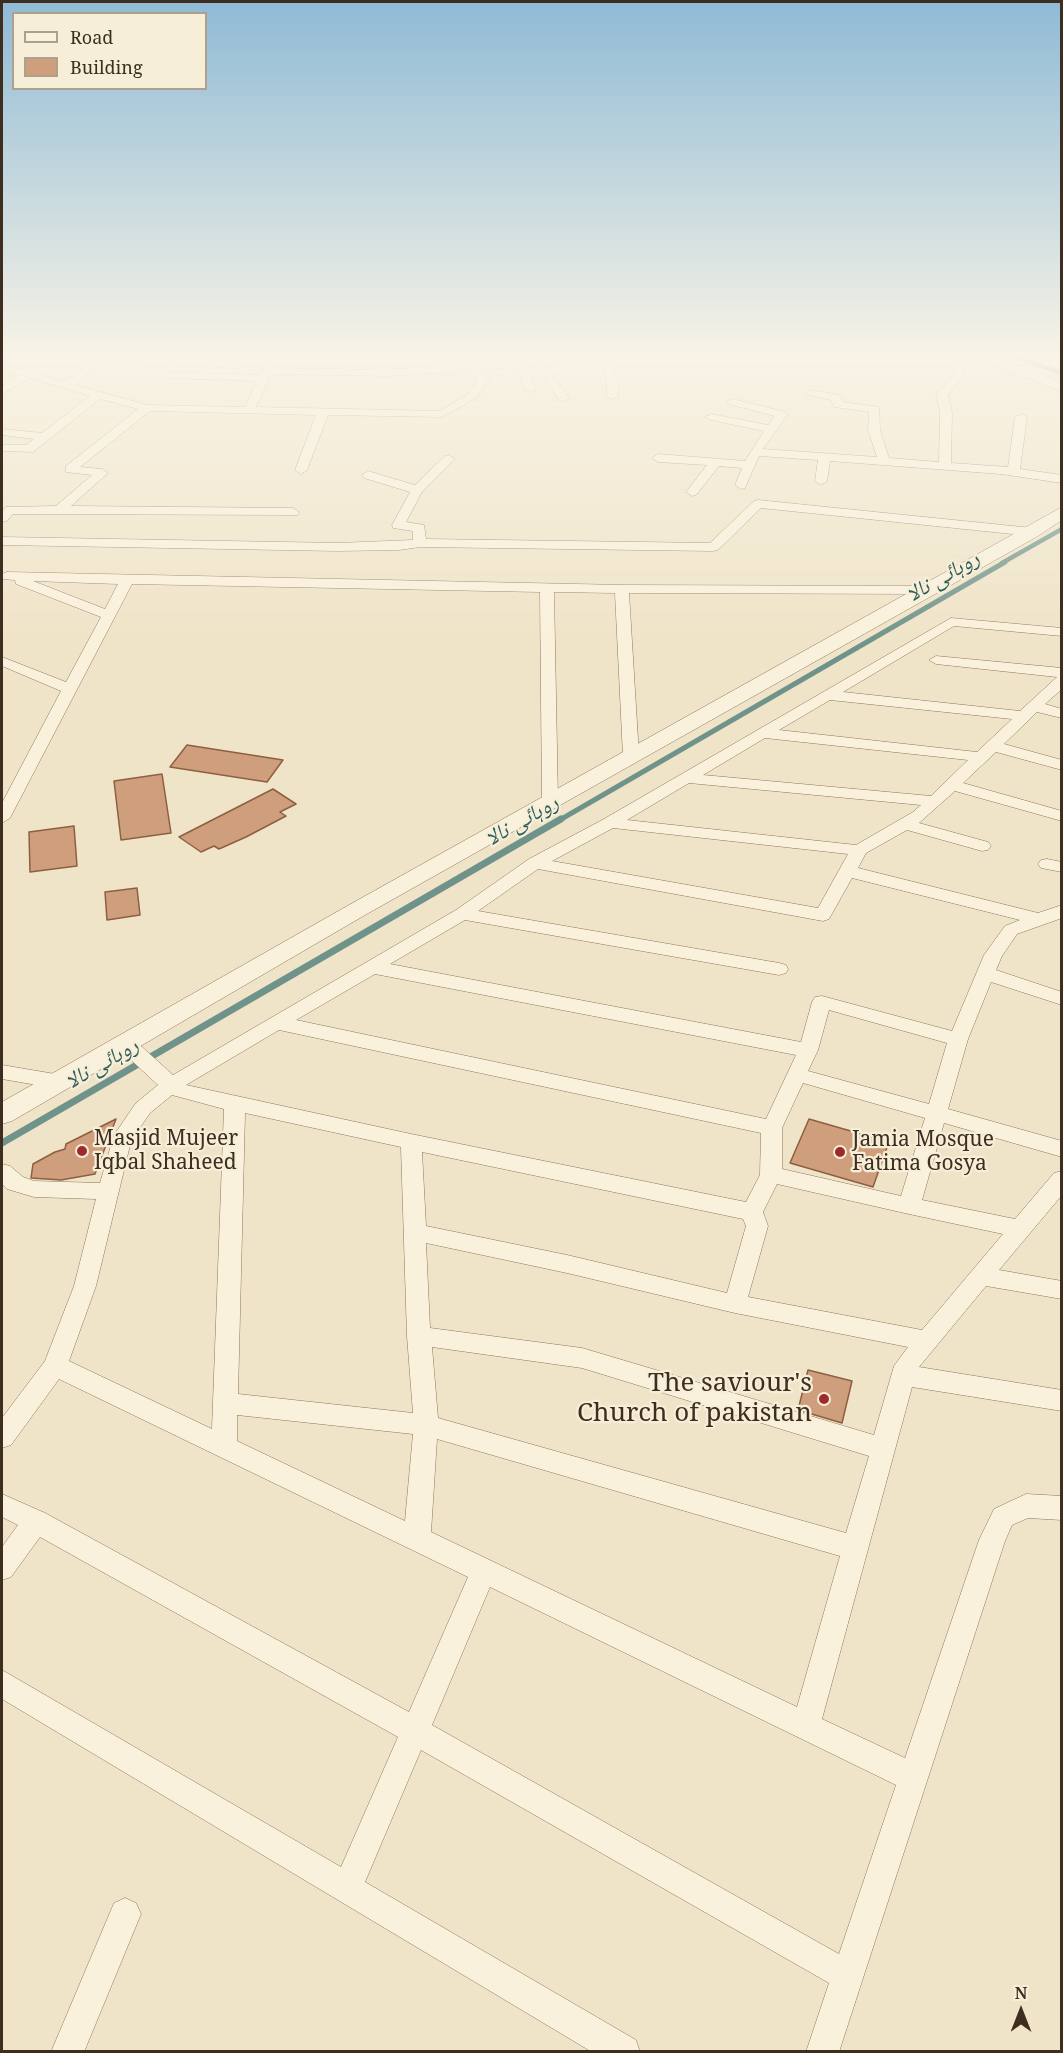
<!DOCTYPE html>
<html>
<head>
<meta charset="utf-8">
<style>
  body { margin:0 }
  #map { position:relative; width:1063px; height:2053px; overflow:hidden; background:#f0e4c8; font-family:"Noto Serif",serif }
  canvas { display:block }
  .frame { position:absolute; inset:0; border:3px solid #3d2e20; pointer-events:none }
  .legend { position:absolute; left:12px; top:12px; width:195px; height:78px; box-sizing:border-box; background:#f7eed8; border:2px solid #ada18e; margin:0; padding:8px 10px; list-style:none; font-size:18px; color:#3d2e20 }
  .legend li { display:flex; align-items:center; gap:12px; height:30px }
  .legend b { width:30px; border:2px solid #ada18e }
  .north { position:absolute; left:991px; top:1981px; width:60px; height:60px; -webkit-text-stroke:4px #f7eed8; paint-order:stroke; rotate:0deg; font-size:16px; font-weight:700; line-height:24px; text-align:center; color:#3d2e20 }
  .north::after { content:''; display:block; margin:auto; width:21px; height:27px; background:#3d2e20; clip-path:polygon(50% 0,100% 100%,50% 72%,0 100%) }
</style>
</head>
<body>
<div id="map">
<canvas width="1063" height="2053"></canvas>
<div class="frame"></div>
<ul class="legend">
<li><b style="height:8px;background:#faf1dc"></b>Road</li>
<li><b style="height:16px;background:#cf9f7d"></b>Building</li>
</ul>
<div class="north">N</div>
</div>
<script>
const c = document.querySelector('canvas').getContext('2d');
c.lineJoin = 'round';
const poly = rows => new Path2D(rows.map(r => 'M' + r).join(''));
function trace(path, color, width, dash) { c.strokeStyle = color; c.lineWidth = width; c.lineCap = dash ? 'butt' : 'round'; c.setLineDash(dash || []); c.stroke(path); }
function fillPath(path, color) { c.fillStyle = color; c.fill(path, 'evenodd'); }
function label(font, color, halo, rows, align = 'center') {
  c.font = font + ' "Noto Serif","Noto Naskh Arabic",serif'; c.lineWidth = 4.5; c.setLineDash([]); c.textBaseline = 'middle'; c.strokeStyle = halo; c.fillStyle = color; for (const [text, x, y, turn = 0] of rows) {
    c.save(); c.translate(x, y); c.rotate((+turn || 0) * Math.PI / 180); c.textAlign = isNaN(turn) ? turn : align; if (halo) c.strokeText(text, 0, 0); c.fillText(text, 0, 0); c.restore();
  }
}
trace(poly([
  [1015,357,1062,373],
  [1002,563,1062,529]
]), '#6f938a', 4.5);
trace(poly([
  [558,821,1005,562]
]), '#6f938a', 5);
trace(poly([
  [2,1143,561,819]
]), '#6f938a', 7);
const building = poly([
  [187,745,283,760,267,782,170,767,187,745],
  [162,774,171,833,121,840,114,781,162,774],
  [273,789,296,804,280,812,286,816,246,837,219,849,214,846,201,852,179,837,273,789],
  [74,826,77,866,30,872,29,832,74,826],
  [137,888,140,915,107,920,105,892,137,888],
  [116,1119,95,1174,61,1180,31,1178,33,1164,55,1152,65,1149,66,1144,116,1119],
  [809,1119,889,1142,873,1187,790,1163,809,1119],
  [808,1370,852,1381,842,1423,798,1410,808,1370]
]);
fillPath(building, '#cf9f7d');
trace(building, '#8d5f41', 1.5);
const minor = poly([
  [73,357,127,357,160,360,162,357,173,357,167,366,163,367,104,361,75,385,147,405,245,407,257,381,165,378,160,375,165,372,260,375,268,357,278,357,273,368,386,370,553,357,624,357,611,361,619,383,618,396,612,399,606,396,607,383,601,361,561,364,562,371,553,376,569,398,563,401,559,400,542,374,551,369,550,365,528,367,536,389,530,392,524,389,517,367,480,370,489,381,476,398,442,417,328,415,307,470,301,474,295,470,316,415,150,411,80,467,102,469,108,473,71,506,293,508,299,512,298,515,13,514,7,521,2,522,2,511,6,507,56,506,92,475,66,472,66,466,138,409,100,399,33,452,2,451,2,445,26,445,34,439,2,435,2,429,42,433,90,396,30,378,2,394,2,386,19,375,2,372,2,366,33,372,65,382,91,362,73,357],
  [469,371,477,381,468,394,440,411,256,407,271,374,386,376,469,371],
  [214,357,224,357,221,362,238,362,243,365,238,368,210,367,209,365,214,357],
  [962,357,972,357,960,380,948,395,952,412,951,463,1008,467,1015,417,1021,414,1027,417,1020,469,1062,475,1062,483,1001,474,830,461,827,481,821,485,815,481,818,460,759,456,745,488,741,489,735,485,742,468,719,466,696,495,692,496,686,492,707,465,658,462,652,458,658,454,745,461,764,431,711,420,705,417,711,414,768,425,775,416,728,404,726,402,732,399,786,412,788,414,763,449,877,457,868,430,869,412,834,407,831,400,807,395,805,393,811,390,840,395,843,402,879,407,880,430,889,458,939,462,940,412,936,395,950,379,962,357],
  [449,455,455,459,422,492,406,522,424,525,426,539,710,543,754,501,758,500,1032,528,1038,532,1032,536,761,508,718,550,713,551,420,547,399,550,338,551,2,545,2,537,338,543,413,540,413,531,393,528,392,525,410,492,364,478,362,475,368,471,415,485,445,456,449,455],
  [7,572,622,585,927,586,934,590,927,594,629,593,639,756,631,761,623,756,615,593,554,592,558,802,550,807,542,802,540,592,132,584,10,818,2,823,2,803,61,691,2,666,2,657,66,682,101,617,16,584,15,580,2,579,2,574,7,572],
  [33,581,118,584,105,609,33,581],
  [951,618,1062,628,1062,636,954,626,843,692,1020,711,1057,677,936,664,929,660,936,656,1062,668,1062,689,1045,704,1062,709,1062,718,1037,712,1004,744,1062,760,1062,770,996,752,963,783,1062,811,1062,821,955,791,919,823,988,842,991,846,988,850,982,851,907,830,866,853,858,868,1038,913,1062,905,1062,918,1017,934,1002,956,996,970,1062,992,1062,1005,991,982,968,1039,948,1109,1062,1141,1062,1157,944,1123,922,1200,1015,1219,1054,1173,1062,1171,1062,1195,999,1270,1062,1281,1062,1299,986,1286,919,1367,1062,1390,1062,1411,912,1387,822,1719,905,1758,979,1540,994,1509,1026,1494,1062,1496,1062,1520,1028,1518,1012,1525,1005,1541,839,2052,806,2052,829,1983,421,1750,365,1882,636,2040,640,2052,592,2052,2,1699,2,1670,341,1867,398,1737,40,1537,11,1577,2,1580,2,1547,18,1525,2,1517,2,1494,45,1513,409,1712,468,1577,59,1379,11,1445,2,1448,2,1418,45,1361,74,1286,96,1199,34,1197,7,1189,2,1184,2,1164,10,1166,23,1177,34,1181,100,1183,114,1135,136,1103,158,1085,117,1047,114,1042,117,1037,124,1035,131,1037,173,1075,456,910,529,859,604,819,951,618],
  [830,700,1012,719,977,752,779,730,830,700],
  [765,738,968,760,931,796,703,775,765,738],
  [689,783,921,805,913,812,856,845,627,820,689,783],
  [613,828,848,854,818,908,552,861,613,828],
  [538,869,823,921,829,919,852,878,1020,920,1005,926,984,955,952,1031,822,996,815,997,812,1002,801,1042,390,964,465,920,779,975,786,973,788,969,786,965,779,963,478,911,538,869],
  [375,974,796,1055,766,1119,296,1020,375,974],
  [829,1010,947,1043,929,1104,808,1071,818,1050,829,1010],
  [279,1030,761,1133,760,1175,746,1202,411,1134,186,1085,279,1030],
  [803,1083,925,1118,901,1196,782,1169,782,1128,803,1083],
  [172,1095,224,1109,212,1429,69,1361,96,1286,131,1141,150,1113,172,1095],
  [245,1113,401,1147,407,1336,413,1413,238,1394,245,1113],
  [422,1152,743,1219,746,1226,727,1293,567,1255,426,1226,422,1152],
  [777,1184,909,1214,1003,1234,922,1330,748,1297,768,1226,763,1212,777,1184],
  [426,1243,567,1273,735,1313,908,1347,894,1366,874,1435,582,1348,430,1328,426,1243],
  [432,1347,582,1368,869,1456,846,1533,438,1418,432,1347],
  [237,1415,413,1434,405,1521,237,1441,237,1415],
  [437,1439,840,1556,797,1707,431,1532,437,1439],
  [490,1587,896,1785,839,1954,432,1725,490,1587],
  [1047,859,1062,862,1062,872,1041,868,1038,864,1041,860,1047,859],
  [2,1065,55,1074,62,1076,65,1081,62,1086,55,1088,2,1079,2,1065],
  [125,1898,136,1903,141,1914,84,2052,51,2052,114,1903,125,1898]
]);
const tertiary = poly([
  [976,357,996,357,1062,382,1062,391,978,360,976,357],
  [1062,507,1062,520,1038,536,365,915,12,1121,2,1124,2,1102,349,905,1062,507]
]);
trace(minor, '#8d765c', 1);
trace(tertiary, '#8d765c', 1);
fillPath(minor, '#faf1dc');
fillPath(tertiary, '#faf1dc');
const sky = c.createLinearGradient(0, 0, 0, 645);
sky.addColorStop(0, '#8fbad6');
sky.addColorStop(0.55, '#f8f3e6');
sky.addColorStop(1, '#f8f3e600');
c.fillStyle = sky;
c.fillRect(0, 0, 1063, 645);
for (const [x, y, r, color] of [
  [82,1151,6,"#9e2a2b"],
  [840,1152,6,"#9e2a2b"],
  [824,1399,6,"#9e2a2b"]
]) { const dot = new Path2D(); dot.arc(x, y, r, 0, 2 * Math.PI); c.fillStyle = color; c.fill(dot); trace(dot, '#f7eed8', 2); }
label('21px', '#3d2e20', '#f7eed8', [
  ["Masjid Mujeer",94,1139],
  ["Iqbal Shaheed",94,1163],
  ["Jamia Mosque",852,1140],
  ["Fatima Gosya",852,1164]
], 'left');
label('italic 22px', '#2f5d5a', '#f7eed8', [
  ["روہائی نالا",943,577,-30],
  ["روہائی نالا",522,821,-30],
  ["روہائی نالا",102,1064,-30]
]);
label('26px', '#3d2e20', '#f7eed8', [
  ["The saviour's",812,1384],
  ["Church of pakistan",812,1414]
], 'right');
</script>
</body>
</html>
